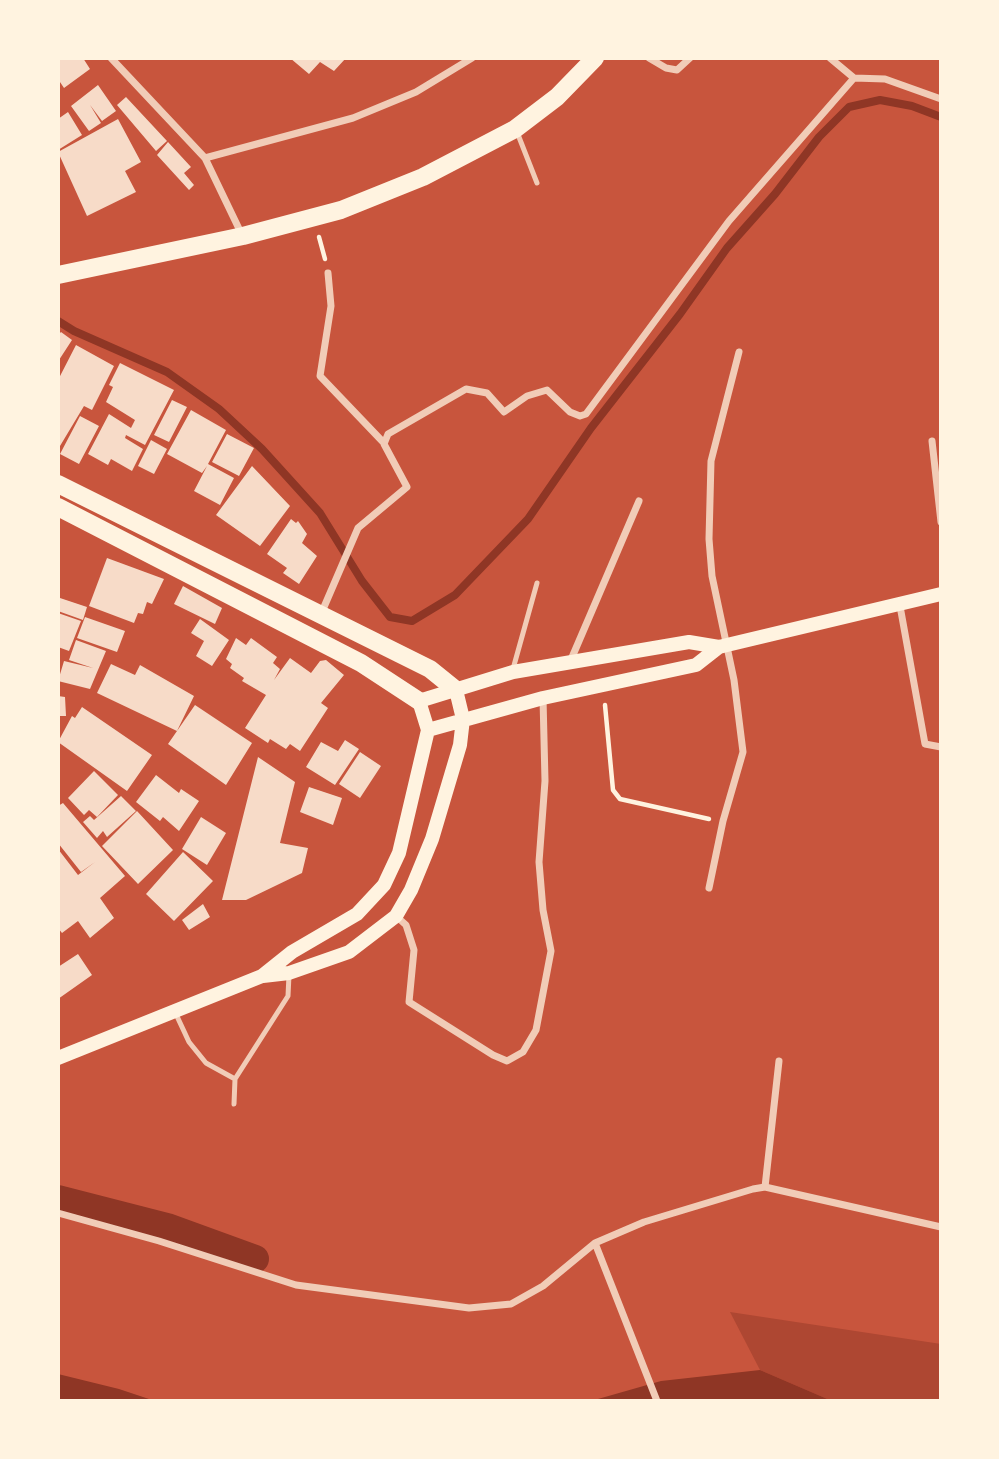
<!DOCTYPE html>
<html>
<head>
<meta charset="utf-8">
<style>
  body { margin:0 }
  #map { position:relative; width:999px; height:1459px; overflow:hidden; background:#c8553d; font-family:"Varela Round",sans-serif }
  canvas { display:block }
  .frame { position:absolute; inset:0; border:60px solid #fff3e0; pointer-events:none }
</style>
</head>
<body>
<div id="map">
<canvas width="999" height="1459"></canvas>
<div class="frame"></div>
</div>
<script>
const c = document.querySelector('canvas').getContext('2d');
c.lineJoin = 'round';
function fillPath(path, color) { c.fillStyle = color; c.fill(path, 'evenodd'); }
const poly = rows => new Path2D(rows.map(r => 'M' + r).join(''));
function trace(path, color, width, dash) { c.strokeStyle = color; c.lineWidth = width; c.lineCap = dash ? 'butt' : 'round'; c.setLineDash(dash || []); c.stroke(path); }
fillPath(poly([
  [730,1312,941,1344,941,1401,832,1401,760,1370]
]), '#ae4732');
fillPath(poly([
  [760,1370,832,1401,591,1401,661,1381],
  [58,1374,119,1389,155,1401,58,1401]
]), '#8f3625');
trace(poly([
  [58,321,74,331,167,372,219,409,262,449,320,513,362,581,390,617,412,621,455,595,528,519,591,428,680,314,727,248,775,194,819,137,849,107,880,100,912,106,941,117]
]), '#8f3625', 8);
trace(poly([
  [58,1199,167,1227,255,1259]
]), '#8f3625', 28);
fillPath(poly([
  [58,58,83,58,90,69,64,88,58,79],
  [290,58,346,58,334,71,320,62,309,74],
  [98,85,116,111,102,121,90,105,101,123,89,131,71,106],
  [126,97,167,141,156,151,117,105],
  [68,112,82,135,58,150,58,119],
  [118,119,141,162,125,171,136,192,87,216,58,152],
  [168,142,191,167,184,173,194,185,189,190,157,155],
  [61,332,72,340,59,360,58,335],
  [76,345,114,366,92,410,84,406,60,446,58,380],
  [120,363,174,390,145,445,126,435,125,438,143,449,132,471,111,459,108,465,88,454,109,414,131,428,135,420,106,402,113,387,109,385],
  [172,400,187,407,169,442,154,435],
  [191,410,226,430,208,464,234,478,220,505,194,491,207,466,202,473,167,454],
  [80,416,99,426,79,464,60,454],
  [227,434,254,448,239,476,212,462],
  [151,440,167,449,154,474,138,466],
  [252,466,290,506,260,546,216,515],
  [291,519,296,523,298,521,307,534,302,543,317,556,299,584,283,573,287,568,267,554],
  [107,558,164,579,152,604,147,602,143,614,138,613,134,623,89,606],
  [183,586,222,608,215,624,174,604],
  [60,598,87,607,83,620,58,611],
  [58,613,81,621,69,651,58,647],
  [85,617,125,631,117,652,77,638],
  [200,619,229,640,212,666,196,656,204,641,191,633],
  [236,638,246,645,251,638,277,657,273,663,280,669,274,680,290,658,311,673,320,661,326,660,344,675,321,703,328,708,300,751,290,744,286,749,270,739,268,743,245,728,266,695,242,681,244,678,230,668,232,664,226,659],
  [76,640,106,651,90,689,58,681,64,661,93,668,69,660],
  [111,664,135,675,140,665,194,696,177,731,97,693],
  [58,696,65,697,66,716,58,716],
  [195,705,252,743,226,785,168,744],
  [82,707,152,755,127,791,58,742,72,716,75,718],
  [345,740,359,749,335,785,306,767,321,742,338,751],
  [360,752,381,766,360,798,339,784],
  [258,757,295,782,280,843,308,848,302,873,246,900,222,900],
  [94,771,118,795,97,817,89,810,84,815,68,798],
  [156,775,179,793,181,789,199,801,179,831,163,817,160,821,136,802],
  [309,787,342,798,333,825,300,812],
  [121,796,136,811,107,837,103,831,97,838,83,822,90,816,94,820],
  [63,803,125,876,100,898,114,918,90,938,78,921,62,933,58,928,58,849,78,875,95,862,81,872,58,843,58,806],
  [137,811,173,850,138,884,102,846],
  [201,817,226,833,207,865,182,849],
  [183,852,213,881,174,921,146,894],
  [203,904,210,917,189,930,182,920],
  [78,954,92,975,58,999,58,967]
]), '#f7dbc8');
trace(poly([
  [319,237,325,259],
  [605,705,613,790,620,799,709,819]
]), '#fff3e0', 4.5);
trace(poly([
  [517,132,537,183],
  [513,669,537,583],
  [175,1012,189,1042,206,1063,235,1079,288,996,289,975],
  [234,1104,235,1079]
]), '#f1ccb7', 5);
trace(poly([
  [111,58,205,158,242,235],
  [649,58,666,68,677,70,690,58],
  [830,58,854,78],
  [205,158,353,118,416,92,472,58],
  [328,273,331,306,320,376,384,443],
  [932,441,941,522],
  [900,606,925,744,941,747],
  [321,614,358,528,407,487,384,444,388,434,466,389,487,393,504,412,527,396,547,390,570,412,580,416,586,414,729,221,854,78,885,79,941,99],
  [570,662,639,501],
  [709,888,723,821,743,752,734,680,712,576,709,539,711,461,739,352],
  [396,916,406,925,414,950,409,1002,493,1055,507,1061,523,1052,536,1030,551,951,543,910,539,862,545,781,543,698],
  [765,1187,779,1061],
  [58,1213,159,1241,296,1285,469,1308,511,1304,543,1286,595,1243,644,1222,753,1189,765,1187,941,1227],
  [595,1243,657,1401]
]), '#f1ccb7', 7);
trace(poly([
  [428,730,543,698,696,665,719,647,727,645,941,594],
  [263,976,289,973,349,952,396,916,411,890,432,839,460,745,463,719,456,690],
  [58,1058,262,976,292,952,357,914,384,885,399,853,428,730,419,701,513,672,689,642,719,647]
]), '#fff3e0', 14);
trace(poly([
  [58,275,243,236,341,210,423,177,515,129,557,97,595,58],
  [58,484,430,669,456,690],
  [58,507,361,663,419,701]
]), '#fff3e0', 18);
</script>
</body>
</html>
